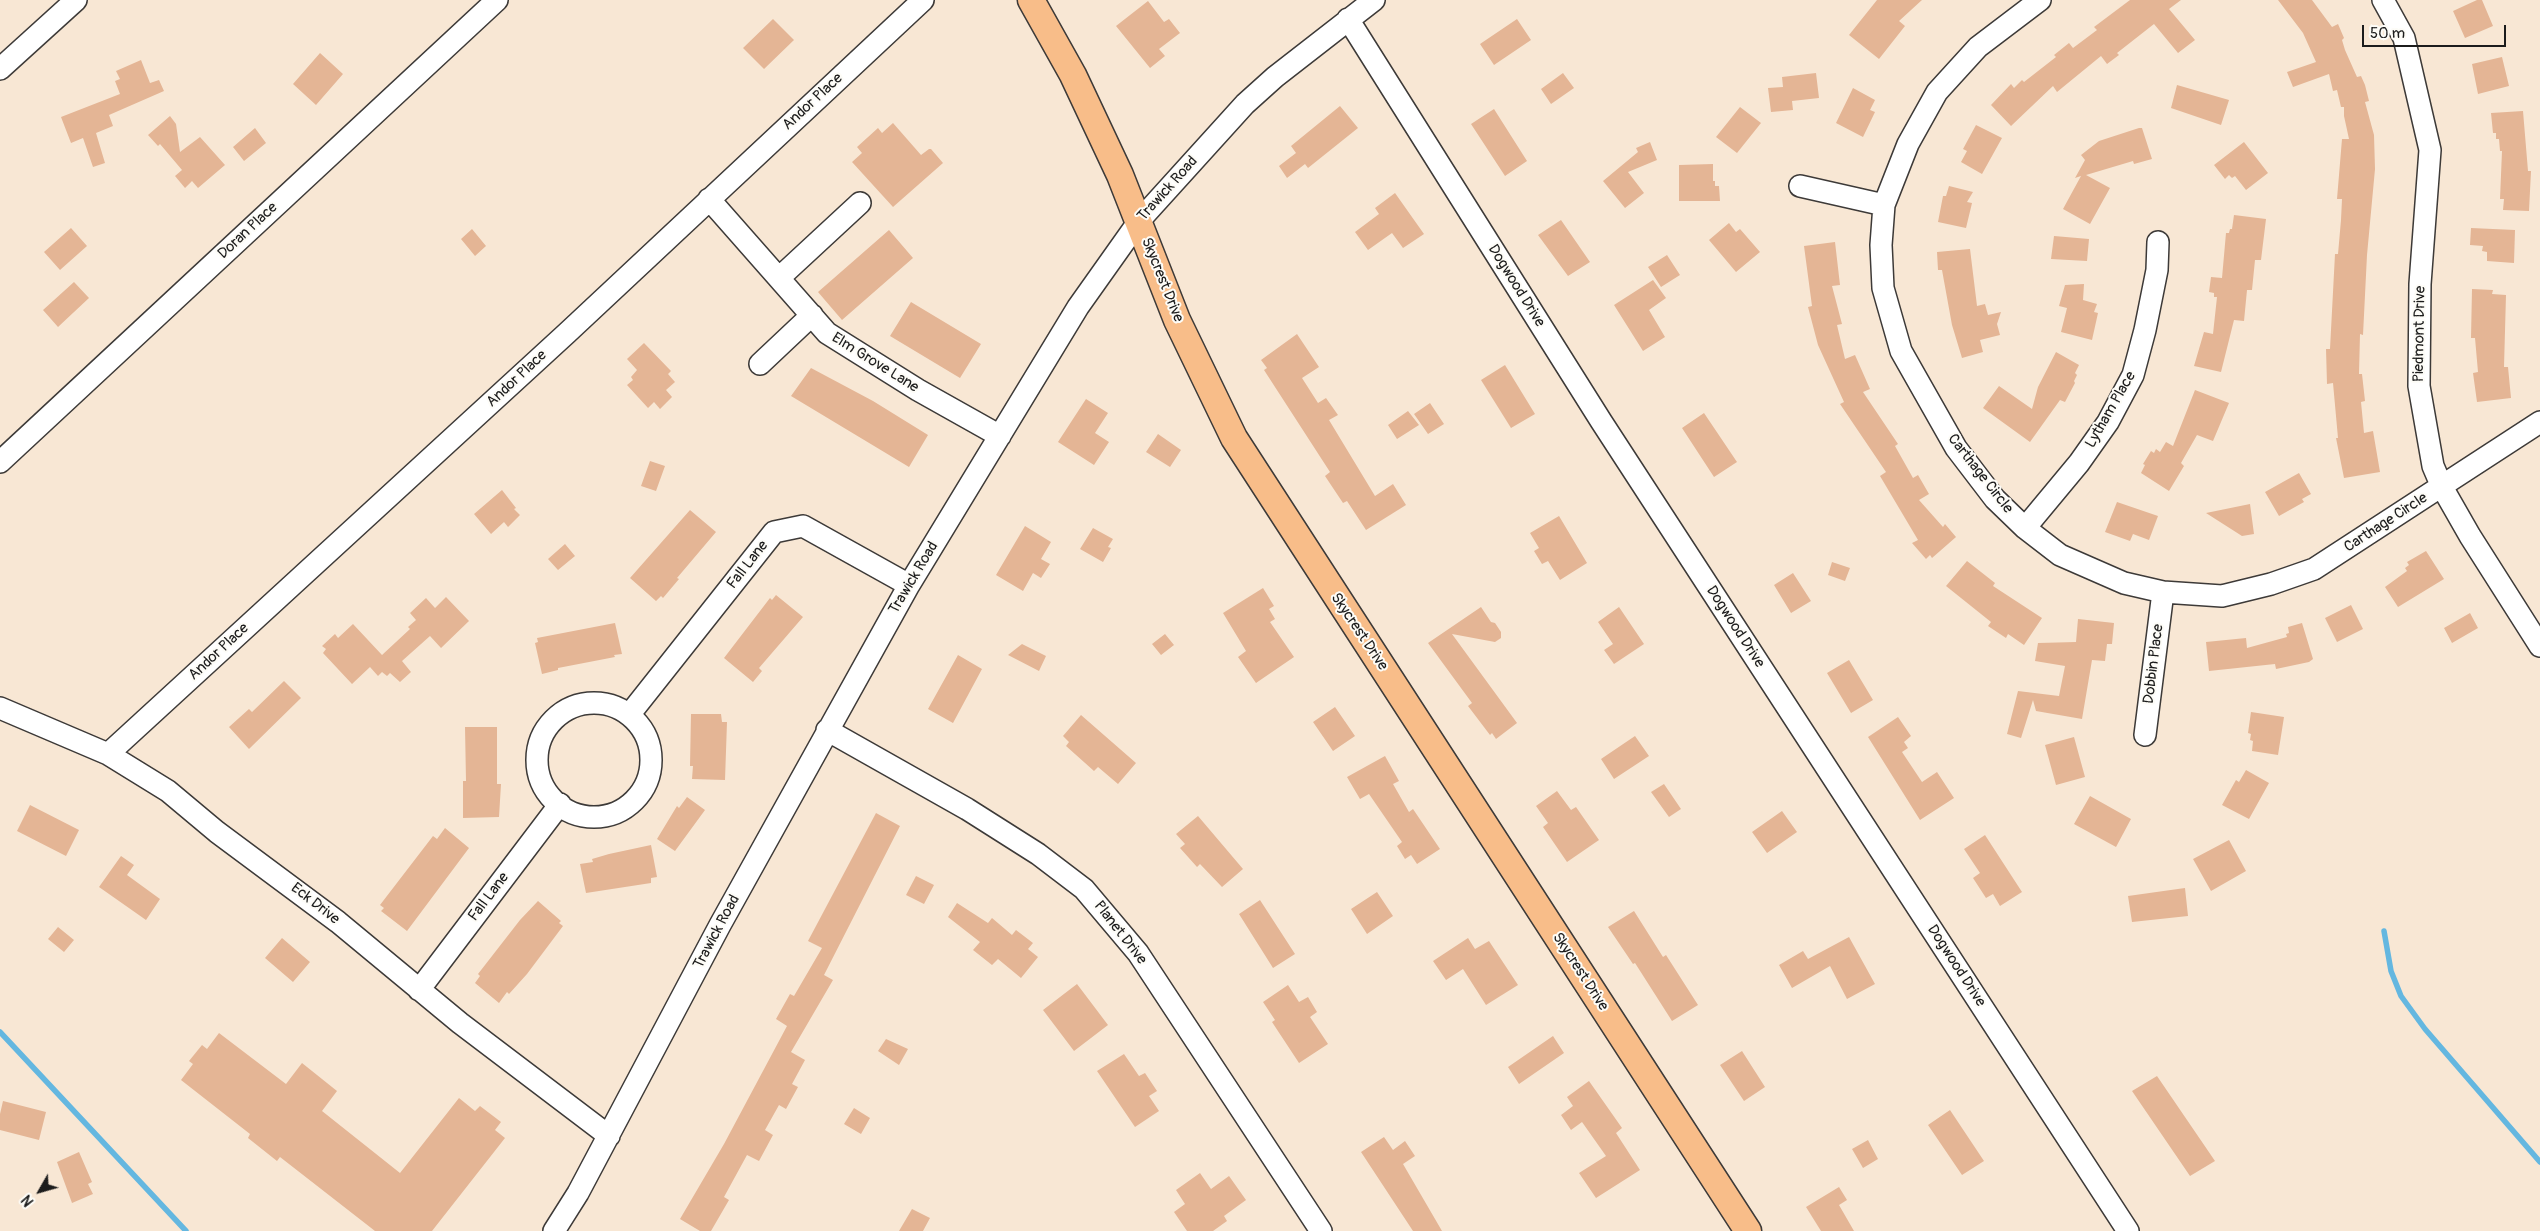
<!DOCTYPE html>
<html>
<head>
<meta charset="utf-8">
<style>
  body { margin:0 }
  #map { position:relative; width:2540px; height:1231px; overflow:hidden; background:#f8e7d4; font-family:Pangolin,sans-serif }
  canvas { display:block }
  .north { position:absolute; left:15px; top:1166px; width:50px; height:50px; -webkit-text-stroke:4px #fdfcf7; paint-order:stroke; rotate:232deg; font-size:14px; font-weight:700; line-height:20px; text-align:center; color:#1c1c1c }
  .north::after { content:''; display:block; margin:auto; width:18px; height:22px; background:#1c1c1c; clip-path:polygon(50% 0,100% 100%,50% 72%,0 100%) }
  .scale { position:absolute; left:2362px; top:25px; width:144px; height:22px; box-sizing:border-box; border:2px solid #1c1c1c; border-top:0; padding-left:6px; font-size:15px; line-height:18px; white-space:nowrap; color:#1c1c1c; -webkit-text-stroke:4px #fdfcf7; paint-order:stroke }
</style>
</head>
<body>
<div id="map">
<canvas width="2540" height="1231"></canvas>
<div class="north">N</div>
<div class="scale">50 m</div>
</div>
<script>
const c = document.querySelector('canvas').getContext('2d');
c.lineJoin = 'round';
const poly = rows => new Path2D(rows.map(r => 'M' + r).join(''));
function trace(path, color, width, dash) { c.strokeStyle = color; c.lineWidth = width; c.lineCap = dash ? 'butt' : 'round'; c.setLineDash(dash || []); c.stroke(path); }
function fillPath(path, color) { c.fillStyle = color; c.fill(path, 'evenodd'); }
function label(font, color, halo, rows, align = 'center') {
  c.font = font + ' Pangolin,sans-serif'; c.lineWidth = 4; c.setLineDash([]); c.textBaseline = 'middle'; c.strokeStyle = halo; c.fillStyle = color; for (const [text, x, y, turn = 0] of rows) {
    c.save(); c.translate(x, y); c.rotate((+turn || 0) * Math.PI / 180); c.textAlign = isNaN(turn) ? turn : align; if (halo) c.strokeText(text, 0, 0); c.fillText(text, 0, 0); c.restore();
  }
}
trace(poly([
  [2384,931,2391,971,2401,996,2425,1029,2540,1162],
  [0,1032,186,1231]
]), '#64b7e0', 5.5);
fillPath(poly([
  [1877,0,1922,0,1899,21,1905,26,1879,59,1849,35],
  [2130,0,2181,0,2169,9,2195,40,2178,53,2154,24,2117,53,2119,55,2107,64,2101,56,2057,92,2053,86,2011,126,1991,105,2011,84,2014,88,2022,80,2024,82,2056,57,2054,55,2069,43,2073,48,2097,30,2094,27],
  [2278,0,2312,0,2332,27,2338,24,2344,38,2342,40,2345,50,2357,77,2361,76,2365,85,2369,101,2365,102,2374,135,2375,169,2367,255,2363,335,2360,334,2359,374,2362,374,2365,401,2361,402,2364,433,2373,431,2380,472,2344,478,2336,438,2338,438,2333,383,2327,384,2326,349,2330,349,2335,254,2338,254,2341,220,2342,199,2337,199,2342,139,2349,139,2344,116,2344,107,2341,107,2337,90,2333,91,2329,74,2293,87,2287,72,2316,62,2303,33],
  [2477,0,2482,0,2493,26,2465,38,2453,11],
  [1148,1,1164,22,1169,19,1180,33,1159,49,1165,56,1150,68,1116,26],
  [773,19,794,40,764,69,743,48],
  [1517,19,1531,40,1494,65,1480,44],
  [320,53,343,74,316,105,293,84],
  [2502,57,2509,86,2478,94,2472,64],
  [141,60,150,83,159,80,164,91,109,115,113,126,96,133,105,163,93,167,83,138,71,143,61,117,120,94,115,81,120,79,116,71],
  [1563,73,1574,88,1551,104,1541,89],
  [1816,73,1819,98,1792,101,1793,110,1771,112,1768,88,1783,87,1782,77],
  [2177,85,2229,100,2221,125,2171,108],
  [1853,88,1875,100,1870,110,1875,112,1863,137,1836,123],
  [1340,106,1358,128,1308,168,1305,164,1287,178,1279,166,1296,153,1291,146],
  [1740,107,1761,123,1737,153,1716,137],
  [1494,109,1527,161,1505,176,1471,124],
  [2523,111,2528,171,2531,171,2529,211,2503,210,2504,199,2500,199,2502,151,2500,151,2499,139,2496,139,2496,133,2493,133,2491,113],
  [170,116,176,124,180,152,200,137,225,165,198,188,192,181,185,188,175,176,182,170,160,144,158,146,148,135],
  [893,123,921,155,929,149,931,149,943,163,893,207,852,162,862,153,857,147,878,128,882,133],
  [1976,125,2002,138,1982,174,1961,162,1967,151,1963,149],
  [255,128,266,143,244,161,233,147],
  [2139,128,2142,128,2152,159,2134,164,2133,161,2086,175,2110,188,2090,224,2063,209,2081,176,2075,178,2085,160,2081,155,2099,141],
  [1650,142,1657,160,1628,172,1644,193,1625,208,1603,181,1638,152,1636,148],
  [2244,142,2268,173,2246,190,2235,176,2232,178,2229,175,2225,179,2214,165],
  [1713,164,1713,181,1715,181,1715,186,1719,186,1720,201,1679,201,1679,165],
  [1949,186,1973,192,1967,202,1972,203,1966,228,1938,222,1943,196,1946,196],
  [1395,193,1424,234,1403,248,1392,233,1368,250,1355,232,1379,214,1375,208],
  [2234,215,2266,219,2261,260,2255,260,2252,290,2247,290,2244,321,2234,320,2221,372,2194,366,2204,332,2213,334,2217,297,2214,297,2214,293,2209,292,2211,277,2222,278,2226,233,2229,233,2230,229,2232,229],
  [1561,220,1590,262,1568,276,1538,235],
  [1729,223,1736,232,1740,229,1760,252,1736,272,1709,240],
  [71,228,87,246,60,270,44,252],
  [2471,228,2515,230,2514,263,2487,261,2487,252,2482,251,2483,246,2470,245],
  [472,229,486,246,475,256,461,239],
  [889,230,913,258,842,320,818,292],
  [2054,236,2089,239,2087,261,2051,259],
  [1835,242,1840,285,1832,286,1842,324,1837,325,1845,359,1855,355,1870,389,1863,392,1898,444,1895,446,1913,478,1918,475,1929,494,1919,500,1943,527,1945,524,1956,537,1932,558,1930,555,1926,559,1912,543,1918,540,1880,476,1886,472,1840,404,1844,402,1818,345,1808,307,1812,306,1804,246],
  [1970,249,1977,306,1985,304,1988,315,2001,312,1997,324,2000,335,1980,340,1983,352,1962,358,1952,325,1942,270,1938,270,1937,252],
  [1667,255,1680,275,1661,287,1648,267],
  [1653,280,1666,298,1649,310,1665,337,1643,351,1614,305],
  [74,282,89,298,58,327,43,310],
  [2084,284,2083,300,2097,304,2094,312,2098,313,2092,340,2061,332,2067,308,2059,306,2065,285],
  [2472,289,2493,290,2492,294,2506,295,2504,367,2508,367,2511,398,2477,402,2473,373,2478,372,2475,338,2471,338],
  [911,302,981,344,960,378,890,336],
  [1297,334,1319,367,1302,378,1318,403,1326,398,1338,415,1329,420,1375,496,1393,484,1406,505,1366,530,1347,501,1343,503,1325,476,1330,472,1264,370,1267,368,1261,360],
  [644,343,671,371,668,374,675,382,666,390,672,397,660,409,654,402,648,408,627,385,633,380,631,377,637,370,627,359],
  [2056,352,2079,365,2075,373,2077,375,2074,381,2075,383,2065,402,2060,400,2030,442,1983,408,1999,386,2032,409,2038,387],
  [1505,365,1535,414,1511,428,1481,380],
  [811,368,873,401,928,435,909,467,791,396],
  [2195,390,2229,403,2213,441,2197,435,2181,463,2184,466,2169,491,2141,473,2145,465,2143,464,2151,451,2154,453,2156,449,2160,452,2166,442,2173,446],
  [1086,399,1108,413,1095,433,1109,442,1094,465,1058,442],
  [1430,403,1444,424,1428,434,1414,414],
  [1408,411,1419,425,1397,439,1388,425],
  [1704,413,1737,462,1714,477,1682,428],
  [1158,434,1181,450,1170,467,1146,452],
  [650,461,665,466,656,491,641,486],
  [2299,473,2311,494,2302,499,2304,502,2279,516,2265,492],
  [502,490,516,508,514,509,520,515,508,527,504,522,491,534,474,514],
  [2117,502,2158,516,2149,540,2133,534,2130,541,2105,532],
  [2250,504,2254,534,2242,536,2206,513],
  [690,510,716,532,677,578,679,579,663,598,661,596,656,601,630,578],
  [1559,516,1587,563,1560,580,1548,561,1542,564,1534,551,1539,548,1530,533],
  [1025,526,1051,542,1041,559,1050,564,1041,578,1033,573,1023,591,996,575],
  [1093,528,1113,539,1108,547,1111,548,1103,562,1080,549],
  [565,544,575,556,558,570,548,559],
  [2426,551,2444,579,2398,607,2385,587,2407,571,2405,568,2409,565,2407,562],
  [1967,561,1995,583,1993,586,2042,618,2024,645,2008,634,2006,638,1988,626,1991,622,1946,586],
  [1832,562,1850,568,1845,581,1828,575],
  [1793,573,1811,601,1791,613,1774,585],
  [1263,588,1274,606,1269,609,1275,619,1270,622,1294,657,1256,683,1238,657,1246,651,1223,613],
  [776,595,803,617,759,668,762,671,753,682,724,658,770,598,772,600],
  [446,597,469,621,441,648,430,636,402,661,411,672,400,682,390,673,387,676,382,672,378,676,370,667,352,684,323,653,326,649,322,646,335,634,338,638,353,624,382,655,410,629,408,627,416,620,410,613,426,598,435,608],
  [2351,605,2363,629,2337,642,2325,618],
  [1481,607,1491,622,1495,623,1501,632,1501,638,1495,642,1452,634,1517,723,1496,739,1492,733,1490,735,1468,706,1472,703,1428,643],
  [1619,607,1644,644,1614,664,1604,650,1613,644,1598,622],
  [2470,613,2478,628,2452,643,2444,628],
  [2078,619,2114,623,2112,644,2107,644,2105,661,2092,660,2082,719,2036,711,2033,700,2021,738,2007,734,2018,691,2059,696,2065,666,2035,661,2038,643,2076,642],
  [615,623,622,654,614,655,615,657,558,668,558,670,542,674,535,643,538,642,537,638],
  [2302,623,2313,659,2309,662,2276,669,2275,664,2209,671,2206,642,2246,638,2247,648,2287,637,2286,634,2289,633,2288,627],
  [1165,634,1174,645,1161,655,1152,644],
  [1022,644,1046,656,1039,671,1008,655],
  [958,655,982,669,953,723,928,709],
  [1849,660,1873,700,1851,713,1827,673],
  [284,681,301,698,249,749,229,727,249,709,252,712],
  [1335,707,1355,736,1333,751,1313,722],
  [2251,712,2284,717,2278,755,2252,751,2253,741,2250,740,2251,734,2248,733],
  [691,714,721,714,722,722,727,722,725,780,692,779,693,766,690,766],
  [1081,715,1136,763,1118,784,1098,767,1094,771,1066,746,1069,742,1063,736],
  [1898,717,1911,736,1904,742,1908,748,1902,752,1922,782,1937,772,1954,798,1920,820,1868,737],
  [465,727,497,727,497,784,501,784,499,817,463,818,463,781,466,781],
  [1635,736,1649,756,1614,779,1601,759],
  [2074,737,2085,777,2056,785,2045,745],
  [1385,756,1399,781,1393,784,1409,812,1413,809,1440,849,1417,864,1411,855,1405,859,1397,846,1402,842,1369,794,1360,799,1347,777],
  [2246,770,2269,783,2249,819,2222,805,2236,780,2239,782],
  [1664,784,1681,809,1669,817,1651,792],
  [1557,791,1571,810,1576,807,1599,840,1567,862,1543,827,1548,823,1536,806],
  [2090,796,2131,819,2116,847,2074,824],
  [687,797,705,810,675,851,657,839,677,806,679,808],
  [30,805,79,830,66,856,17,831],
  [1782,811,1797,832,1767,853,1752,832],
  [876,813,900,826,824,975,833,980,791,1052,805,1060,792,1084,798,1087,786,1109,779,1105,765,1130,773,1135,759,1161,747,1155,724,1197,729,1200,711,1231,700,1231,680,1219,724,1144,787,1026,776,1019,790,994,794,996,822,948,808,941],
  [1198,816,1243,869,1222,887,1200,864,1197,867,1180,848,1185,844,1176,834],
  [445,828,469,848,407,931,381,911,384,908,380,905,433,836,437,839],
  [1985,835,2022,892,2000,906,1993,894,1986,898,1973,878,1980,873,1964,849],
  [2229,840,2246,871,2211,891,2193,859],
  [651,845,657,877,651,878,651,883,586,893,580,864,593,862,592,859,609,854],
  [121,856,134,865,127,875,160,899,146,920,99,887],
  [916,876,934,885,924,904,906,895],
  [2185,888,2188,916,2132,922,2128,896],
  [1377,892,1393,916,1367,934,1351,909],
  [1260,900,1295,954,1273,968,1239,914],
  [538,901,561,921,559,923,563,926,527,974,509,994,507,992,499,1003,475,983,480,976,478,974,520,920],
  [957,903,988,923,992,918,1012,935,1016,930,1033,943,1028,949,1038,957,1021,978,998,959,992,965,973,950,980,942,948,917],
  [1634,911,1663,957,1666,955,1698,1005,1672,1021,1635,963,1633,964,1608,927],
  [58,927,74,940,64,952,48,939],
  [1849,937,1875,984,1847,999,1830,966,1792,988,1779,965,1803,951,1808,959],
  [282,938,310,962,293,982,265,958],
  [1468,938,1475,949,1489,941,1518,985,1486,1005,1463,969,1446,980,1433,961],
  [1077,984,1108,1025,1074,1051,1043,1010],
  [1288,985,1299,1002,1308,997,1317,1012,1310,1017,1328,1044,1299,1063,1272,1022,1275,1020,1263,1002],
  [219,1033,286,1084,302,1063,337,1091,322,1111,400,1173,459,1098,475,1111,480,1106,501,1122,495,1130,505,1138,432,1231,375,1231,280,1157,277,1161,248,1138,250,1134,181,1080,193,1064,189,1061,202,1045,207,1049],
  [1553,1036,1564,1053,1519,1084,1508,1067],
  [886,1039,908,1049,899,1065,878,1051],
  [1742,1051,1765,1087,1744,1101,1720,1065],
  [1124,1054,1139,1076,1145,1073,1157,1091,1149,1096,1159,1111,1135,1127,1097,1071],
  [2157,1076,2215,1161,2190,1176,2132,1091],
  [1589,1081,1622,1128,1616,1133,1640,1170,1596,1198,1579,1173,1606,1156,1582,1122,1571,1130,1561,1115,1573,1106,1567,1097],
  [3,1101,46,1112,39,1140,0,1130,0,1114],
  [854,1108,870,1118,861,1134,844,1124],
  [1950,1110,1984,1161,1962,1175,1928,1125],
  [1384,1137,1393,1150,1405,1141,1415,1156,1403,1164,1442,1231,1413,1231,1361,1152],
  [1868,1140,1878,1159,1863,1168,1852,1149],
  [79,1152,92,1182,88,1184,93,1194,72,1203,57,1162],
  [1200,1173,1211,1189,1229,1176,1246,1200,1224,1216,1227,1221,1213,1231,1187,1231,1174,1212,1185,1204,1176,1190],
  [1839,1187,1847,1200,1839,1205,1854,1231,1821,1231,1806,1207],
  [912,1209,930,1218,923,1231,899,1231]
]), '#e4b595');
const minor = poly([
  [2040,0,1978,47,1937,92,1908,144,1884,205,1881,245,1883,288,1901,351,1956,448,1995,499,2025,528,2060,555,2124,583,2163,592,2222,596,2271,584,2314,569,2540,422],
  [2383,0,2404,38,2430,150,2420,284,2419,386,2433,466,2442,487,2470,536,2540,646],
  [1348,19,1601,421,2128,1231],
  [0,69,76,0],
  [1800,186,1884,205],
  [709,199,827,333,918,390,1000,436],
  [779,278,860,203],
  [760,364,812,315],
  [0,462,497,0],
  [2025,528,2079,463,2108,422,2133,375,2145,330,2157,270,2158,242],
  '537 760a57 57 0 1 1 114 0a57 57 0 1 1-114 0Z',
  [0,708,108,754,168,791,217,832,338,922,460,1023,609,1136],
  [629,715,774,532,803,526,909,585],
  [827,730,967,809,1038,854,1084,889,1138,953,1321,1231],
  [2145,735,2163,592],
  [108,754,567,333,923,0],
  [419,990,560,804],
  [554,1231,578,1193,720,925,909,585,1078,307,1139,221,1245,104,1275,77,1374,0]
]);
const major = poly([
  [1031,0,1073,75,1120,175,1177,320,1234,438,1748,1231]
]);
trace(minor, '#3d3a38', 24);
trace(major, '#3d3a38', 29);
trace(minor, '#fff', 21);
trace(major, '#f8bd89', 26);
label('15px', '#1c1c1c', '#fdfcf7', [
  ["Andor Place",813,102,-43],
  ["Trawick Road",1168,189,-48],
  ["Doran Place",248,231,-43],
  ["Skycrest Drive",1162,280,68],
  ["Dogwood Drive",1516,286,58],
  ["Piedmont Drive",2420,334,-89],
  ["Elm Grove Lane",875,363,32],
  ["Andor Place",517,379,-43],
  ["Lytham Place",2111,410,-60],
  ["Carthage Circle",1980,474,52],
  ["Carthage Circle",2386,523,-33],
  ["Fall Lane",748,565,-52],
  ["Trawick Road",914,578,-59],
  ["Dogwood Drive",1735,627,57],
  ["Skycrest Drive",1359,632,56],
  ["Andor Place",219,652,-43],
  ["Dobbin Place",2154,664,-83],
  ["Fall Lane",489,897,-53],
  ["Eck Drive",315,904,38],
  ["Trawick Road",717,932,-62],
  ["Planet Drive",1120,933,52],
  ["Dogwood Drive",1956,966,57],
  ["Skycrest Drive",1580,972,57]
]);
</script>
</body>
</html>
